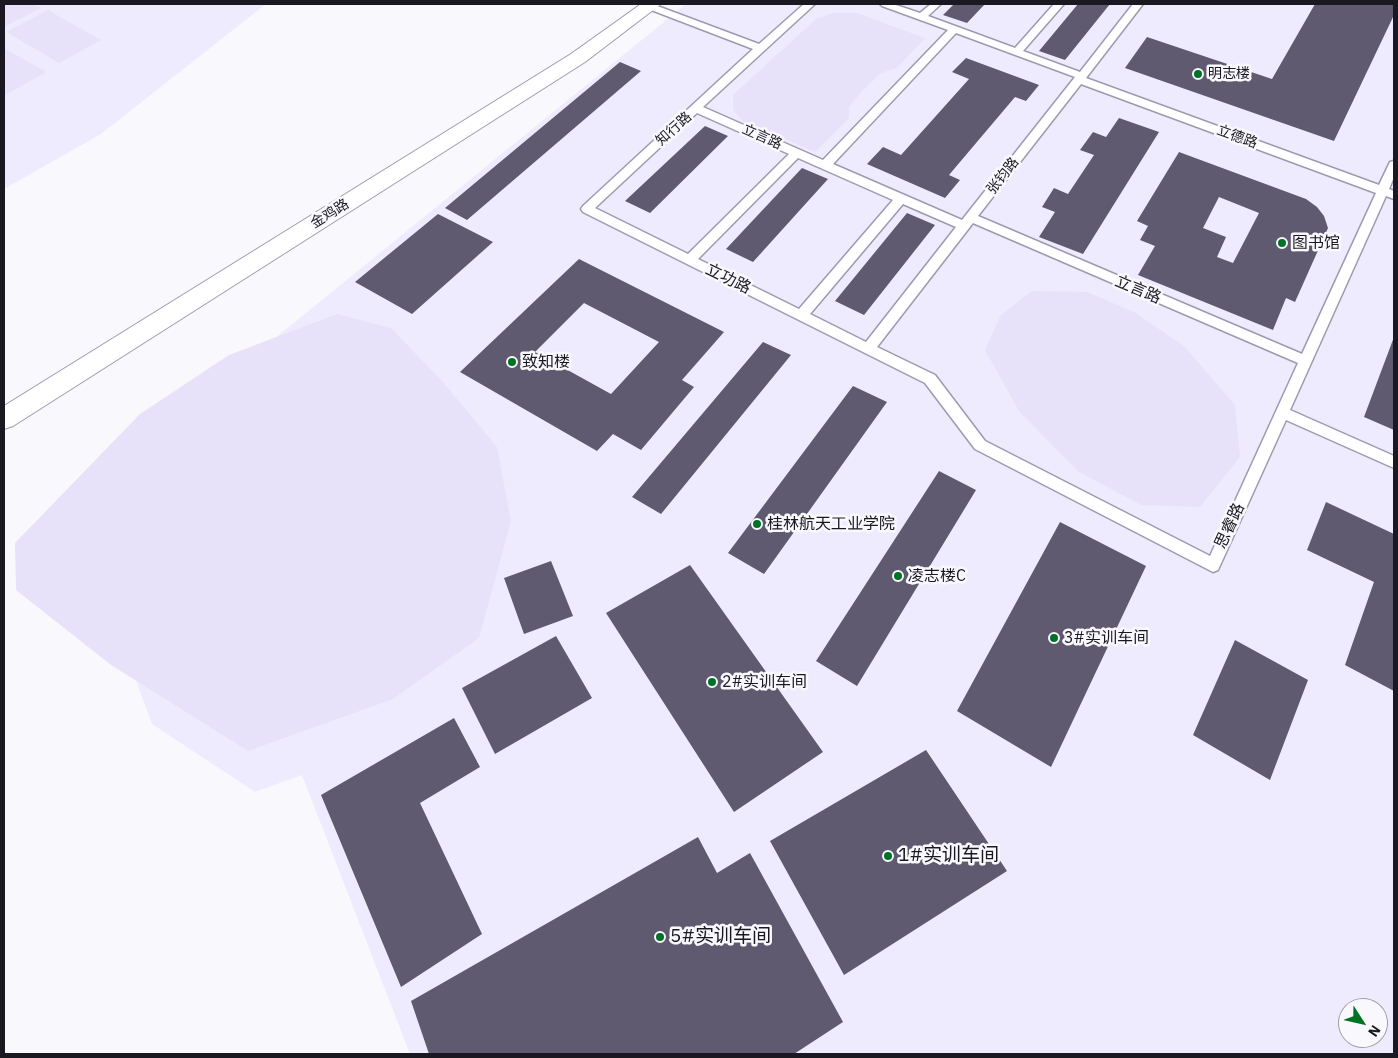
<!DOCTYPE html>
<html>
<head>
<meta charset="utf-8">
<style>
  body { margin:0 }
  #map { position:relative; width:1398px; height:1058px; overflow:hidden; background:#f9f8fd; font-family:"IBM Plex Sans",sans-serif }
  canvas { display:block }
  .frame { position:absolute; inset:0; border:5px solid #1a1820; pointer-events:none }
  .north { position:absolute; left:1338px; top:998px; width:50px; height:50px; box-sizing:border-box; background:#f9f8fd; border:1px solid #a09ea5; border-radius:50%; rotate:125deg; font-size:14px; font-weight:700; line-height:20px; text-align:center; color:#1a1820 }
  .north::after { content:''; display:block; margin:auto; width:18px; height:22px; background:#007225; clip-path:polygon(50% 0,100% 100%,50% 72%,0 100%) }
</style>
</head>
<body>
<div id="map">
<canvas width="1398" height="1058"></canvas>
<div class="frame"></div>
<div class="north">N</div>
</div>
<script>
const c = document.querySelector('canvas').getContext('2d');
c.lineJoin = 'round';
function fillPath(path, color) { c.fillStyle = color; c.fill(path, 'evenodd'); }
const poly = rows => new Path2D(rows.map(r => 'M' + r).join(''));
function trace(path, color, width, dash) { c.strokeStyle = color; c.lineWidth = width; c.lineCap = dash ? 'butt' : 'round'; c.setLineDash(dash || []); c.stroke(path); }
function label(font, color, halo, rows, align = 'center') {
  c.font = font + ' "IBM Plex Sans","Noto Sans SC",sans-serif'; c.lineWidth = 5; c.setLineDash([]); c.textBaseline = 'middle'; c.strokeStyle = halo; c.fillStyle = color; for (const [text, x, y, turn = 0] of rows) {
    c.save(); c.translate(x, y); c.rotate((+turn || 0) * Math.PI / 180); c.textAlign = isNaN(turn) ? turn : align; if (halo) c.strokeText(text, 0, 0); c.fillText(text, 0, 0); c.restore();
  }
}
fillPath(poly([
  [4,4,266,4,101,134,4,189],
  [686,4,1394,4,1394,1054,410,1054,302,775,255,792,152,724,104,593,242,365],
  [1348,1008,1378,1008,1378,1038,1348,1038]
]), '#efebfe');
fillPath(poly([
  [4,4,33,4,41,8,4,27],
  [48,10,101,40,59,63,6,32],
  [833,13,857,13,925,38,897,68,881,73,863,90,849,107,849,118,815,152,744,122,733,110,733,95,816,19],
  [4,48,46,72,4,96],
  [1032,291,1087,292,1134,312,1184,346,1235,405,1240,457,1200,507,1141,505,1079,472,1019,411,985,350,1001,315],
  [337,314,391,328,442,381,497,447,511,521,479,638,393,699,248,751,111,665,16,590,15,543,140,414,229,355]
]), '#e7e2f9');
fillPath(poly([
  [954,4,985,4,967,23,943,15],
  [1078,4,1110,4,1065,60,1039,51],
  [1315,4,1394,4,1394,15,1334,141,1125,68,1147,37,1272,79],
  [966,58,1039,85,1026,101,1015,97,949,175,960,180,945,198,867,164,883,147,901,155,969,79,952,72],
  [620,62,641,71,467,220,445,208],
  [1119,118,1159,132,1083,254,1039,237,1055,212,1042,207,1054,188,1068,194,1094,155,1080,150,1093,132,1106,137],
  [705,126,728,136,650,213,625,201],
  [1179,152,1306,199,1317,207,1324,216,1328,228,1295,302,1286,298,1273,330,1138,275,1155,246,1140,240,1148,226,1137,221],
  [1219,197,1259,213,1233,263,1217,257,1226,237,1203,228],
  [802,168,828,179,753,262,726,249],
  [907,213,935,225,864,315,835,301],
  [438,214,493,242,412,314,355,282],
  [579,259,724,332,682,380,694,387,641,450,613,434,597,451,460,372],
  [584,303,659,342,611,394,535,352],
  [1394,337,1394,430,1364,417],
  [763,342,791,355,661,514,632,497],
  [853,386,887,402,764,574,728,553],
  [939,471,976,490,857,686,816,661],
  [1326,502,1394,534,1394,691,1345,665,1374,582,1307,550],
  [1060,522,1146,566,1051,767,957,711],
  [551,561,573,616,524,634,504,578],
  [690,565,823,752,734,812,606,613],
  [556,636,592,698,495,754,462,688],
  [1235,640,1308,680,1270,780,1193,735],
  [454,718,480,767,420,803,482,934,401,987,321,795],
  [926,750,1007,871,844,975,770,841],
  [698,837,717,873,750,853,843,1022,794,1054,429,1054,411,1001]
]), '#5f5a6f');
const lane = poly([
  [646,4,652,4,759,44,804,4,815,4,703,107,823,160,948,30,882,6,880,4,893,4,920,13,931,4,941,4,928,16,1015,48,1054,4,1064,4,1023,51,1080,72,1133,4,1143,4,1086,78,1379,185,1390,162,1394,161,1394,177,1389,189,1394,191,1394,199,1386,196,1290,410,1394,456,1394,468,1286,420,1218,570,1213,572,975,449,925,383,583,212,581,209,583,206,753,49,646,8,644,6,646,4],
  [956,33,1075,77,962,220,833,164,956,33],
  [1081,84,1376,193,1302,354,978,216,1081,84],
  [697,113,789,154,688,254,595,208,697,113],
  [798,158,893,200,799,309,698,259,798,158],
  [903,204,956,227,866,342,810,314,903,204],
  [973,223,1298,363,1210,556,985,441,935,375,877,347,973,223]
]);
const secondary = poly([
  [641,4,661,4,585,62,13,426,4,429,4,406,571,54,641,4]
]);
trace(lane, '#9f99b0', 3);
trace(secondary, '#9f99b0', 2);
fillPath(lane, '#fff');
fillPath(secondary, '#fff');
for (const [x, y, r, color] of [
  [1198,74,5,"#007225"],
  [1282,243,5,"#007225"],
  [512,362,5,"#007225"],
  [757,524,5,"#007225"],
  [898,576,5,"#007225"],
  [1054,638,5,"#007225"],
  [712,682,5,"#007225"],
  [888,856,5,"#007225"],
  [660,937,5,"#007225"]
]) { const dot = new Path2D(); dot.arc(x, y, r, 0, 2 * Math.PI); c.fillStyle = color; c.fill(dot); trace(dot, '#f9f8fd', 2); }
label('14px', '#1a1820', '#f9f8fd', [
  ["明志楼",1208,74]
], 'left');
label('14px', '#1a1820', '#f9f8fd', [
  ["知行路",674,129,-42],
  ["立言路",762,137,24],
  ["立德路",1237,137,20],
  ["张钧路",1003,176,-52],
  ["金鸡路",330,214,-32]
]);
label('16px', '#1a1820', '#f9f8fd', [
  ["图书馆",1292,243],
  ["致知楼",522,362],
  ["桂林航天工业学院",767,524],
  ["凌志楼C",908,576],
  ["3#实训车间",1064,638],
  ["2#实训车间",722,682]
], 'left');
label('16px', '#1a1820', '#f9f8fd', [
  ["立功路",728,279,26],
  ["立言路",1138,290,23],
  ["思睿路",1230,526,-65]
]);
label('19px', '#1a1820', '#f9f8fd', [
  ["1#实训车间",898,856],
  ["5#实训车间",670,937]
], 'left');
</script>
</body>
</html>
